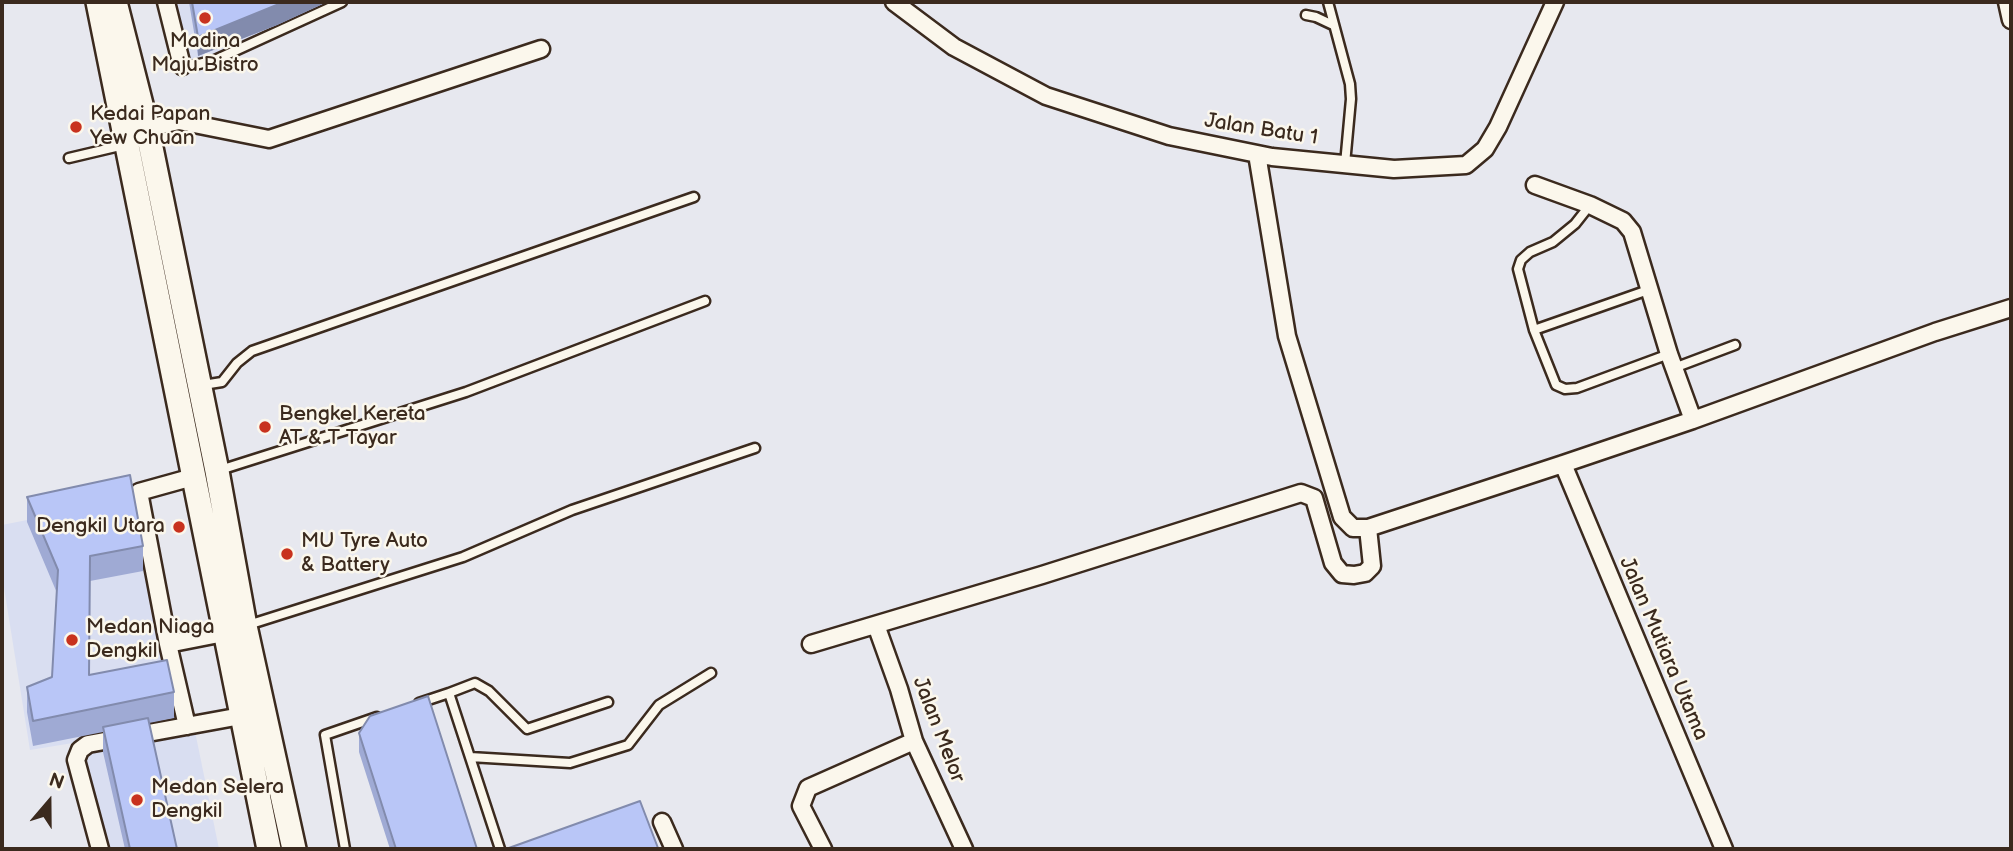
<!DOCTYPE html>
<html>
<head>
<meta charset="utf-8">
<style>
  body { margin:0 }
  #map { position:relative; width:2013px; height:851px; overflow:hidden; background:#e7e8ef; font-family:"Balsamiq Sans",sans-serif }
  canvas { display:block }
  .frame { position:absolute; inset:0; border:4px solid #3b2a1e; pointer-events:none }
  .north { position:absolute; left:14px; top:767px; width:70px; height:70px; -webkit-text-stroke:5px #fbf7ec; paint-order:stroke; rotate:20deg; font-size:19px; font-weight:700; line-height:28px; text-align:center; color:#3b2a1e }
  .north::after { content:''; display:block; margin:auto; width:24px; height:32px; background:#3b2a1e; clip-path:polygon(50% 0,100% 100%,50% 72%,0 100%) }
</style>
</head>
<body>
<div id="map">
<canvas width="2013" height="851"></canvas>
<div class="frame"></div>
<div class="north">N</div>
</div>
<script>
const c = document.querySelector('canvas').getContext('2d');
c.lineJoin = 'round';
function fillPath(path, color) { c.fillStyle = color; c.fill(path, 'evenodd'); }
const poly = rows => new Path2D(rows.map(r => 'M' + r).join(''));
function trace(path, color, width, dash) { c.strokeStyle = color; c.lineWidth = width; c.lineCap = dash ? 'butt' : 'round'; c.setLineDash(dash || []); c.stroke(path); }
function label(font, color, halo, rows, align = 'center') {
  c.font = font + ' "Balsamiq Sans",sans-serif'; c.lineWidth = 5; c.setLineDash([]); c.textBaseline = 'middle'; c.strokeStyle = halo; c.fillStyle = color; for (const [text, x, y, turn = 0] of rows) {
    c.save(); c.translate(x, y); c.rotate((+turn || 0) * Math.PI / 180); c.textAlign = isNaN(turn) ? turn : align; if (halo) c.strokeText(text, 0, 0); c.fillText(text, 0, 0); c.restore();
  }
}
fillPath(poly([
  [171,2,330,2,213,56,188,63],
  [147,496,219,849,107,849,79,742,30,750,2,575,2,525]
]), '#d9def1');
const service = poly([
  [1328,2,1350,84,1351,99,1345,164],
  [1306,15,1316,17,1333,25],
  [182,66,187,67,215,60,342,2],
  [69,158,124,145],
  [1590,205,1575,224,1553,242,1530,252,1521,260,1518,269,1534,330,1556,385,1565,389,1577,388,1669,354],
  [1534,330,1651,289],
  [1674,368,1735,345],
  [203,385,222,382,237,363,252,351,694,197],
  [220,470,466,392,705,301],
  [248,625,463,557,572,510,755,448],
  [449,693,475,683,489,691,527,729,608,702],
  [419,703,449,693,500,849],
  [470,757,570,763,628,745,659,705,711,673],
  [345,849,325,735,377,717]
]);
const minor = poly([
  [166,2,182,66],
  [894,2,954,47,1046,96,1169,136,1272,157,1394,169,1466,165,1485,149,1498,127,1555,2],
  [2007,2,2011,20],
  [147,128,179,121,269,139,541,49],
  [1257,154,1287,336,1342,517,1353,528,1368,528,1563,464,1693,420,1935,332,2011,308],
  [1535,185,1590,205,1623,221,1632,232,1669,354,1693,420],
  [1563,464,1724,849],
  [193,477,139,492,168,644,224,633],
  [876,625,899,689,914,741,964,849],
  [168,644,187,726],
  [811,644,1042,575,1301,493,1314,498,1333,563,1342,574,1354,575,1365,573,1372,566,1368,528],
  [662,822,674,849],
  [100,849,76,760,80,750,88,744,241,716],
  [823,849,801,806,808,788,914,741]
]);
const secondary = poly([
  [98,2,269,849],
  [115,2,147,128,217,471,245,626,294,849]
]);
trace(service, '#3b2a1e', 13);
trace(minor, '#3b2a1e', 21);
trace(secondary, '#3b2a1e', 28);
trace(service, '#fbf7ec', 8);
trace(minor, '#fbf7ec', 16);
trace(secondary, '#fbf7ec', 23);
fillPath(poly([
  [189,2,327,2,277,25,198,56],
  [27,497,143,546,143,571,90,581,89,675,174,692,174,718,149,723,177,849,125,849,103,752,103,732,33,746,27,712,27,687,52,677,57,593,27,522],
  [359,733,477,849,390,849,359,752]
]), '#9faad4');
fillPath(poly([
  [284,2,327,2,277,25,198,56,198,37]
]), '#828bad');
const building = poly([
  [192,2,284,2,198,37,192,2],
  [130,475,143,546,90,556,89,675,167,660,174,692,33,721,27,687,52,677,58,570,27,497,130,475],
  [428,696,477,849,396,849,359,733,370,716,428,696],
  [148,718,177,849,130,849,103,727,148,718],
  [640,801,658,848,655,849,506,849,640,801]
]);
fillPath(building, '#b9c6f7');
trace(building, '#828bad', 2);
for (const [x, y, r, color] of [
  [205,18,7,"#c8321e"],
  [76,127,7,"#c8321e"],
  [265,427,7,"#c8321e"],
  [179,527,7,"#c8321e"],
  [287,554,7,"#c8321e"],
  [72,640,7,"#c8321e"],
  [137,800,7,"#c8321e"]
]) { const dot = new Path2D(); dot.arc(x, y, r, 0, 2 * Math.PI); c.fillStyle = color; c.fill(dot); trace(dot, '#fbf7ec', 2.5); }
label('21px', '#3b2a1e', '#fbf7ec', [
  ["Madina",205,42,"center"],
  ["Maju Bistro",205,66,"center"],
  ["Kedai Papan",90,115],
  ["Yew Chuan",90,139],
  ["Bengkel Kereta",279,415],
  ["AT & T Tayar",279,439],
  ["Dengkil Utara",165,527,"right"],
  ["MU Tyre Auto",301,542],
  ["& Battery",301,566],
  ["Medan Niaga",86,628],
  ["Dengkil",86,652],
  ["Medan Selera",151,788],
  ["Dengkil",151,812]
], 'left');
label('21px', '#3b2a1e', '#fbf7ec', [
  ["Jalan Batu 1",1261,130,9],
  ["Jalan Mutiara Utama",1663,649,67],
  ["Jalan Melor",938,730,69]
]);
</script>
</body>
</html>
